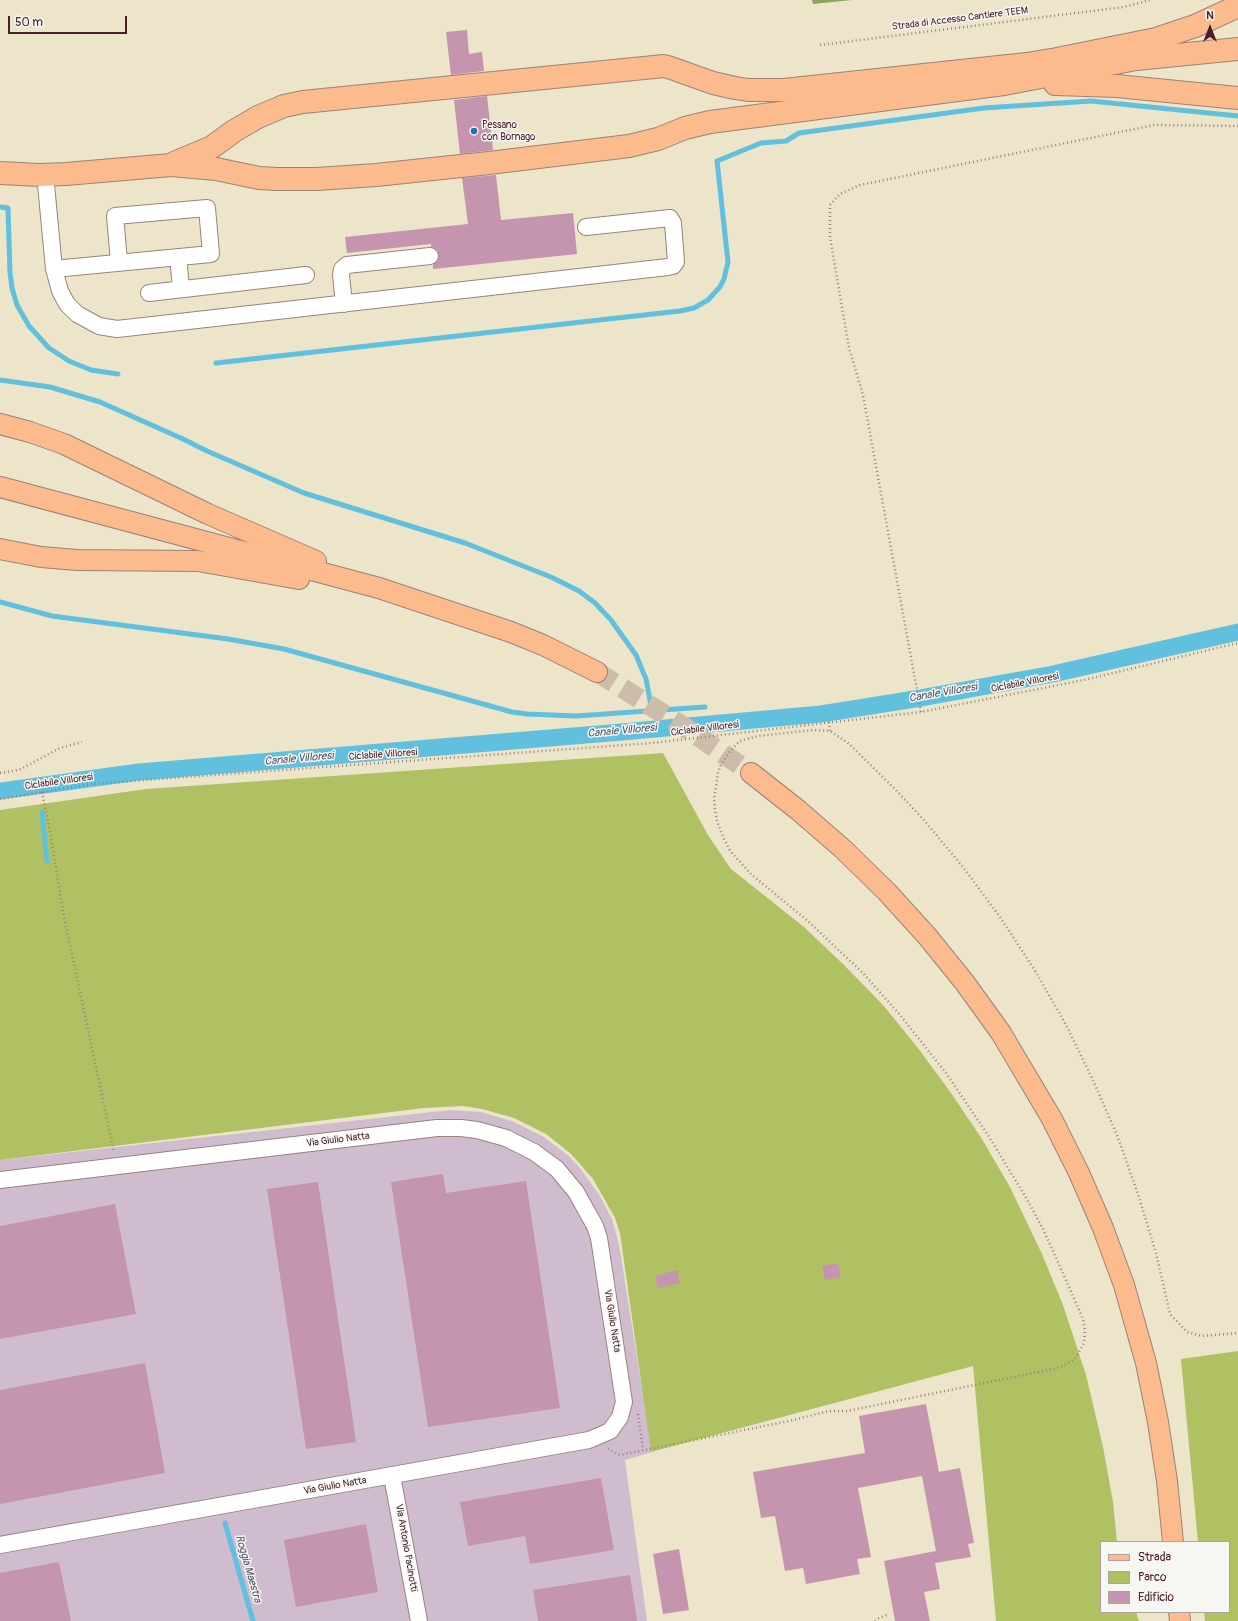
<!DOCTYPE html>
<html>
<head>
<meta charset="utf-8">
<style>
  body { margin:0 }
  #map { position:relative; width:1238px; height:1621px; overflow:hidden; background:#ece5ca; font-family:Pangolin,sans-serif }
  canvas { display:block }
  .legend { position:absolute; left:1100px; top:1541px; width:130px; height:72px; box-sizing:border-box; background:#f6f6f2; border:1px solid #b1a0a2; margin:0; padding:5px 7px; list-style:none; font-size:12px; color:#4a1f2b }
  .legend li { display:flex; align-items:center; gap:8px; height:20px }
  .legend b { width:20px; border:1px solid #b1a0a2 }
  .north { position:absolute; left:1190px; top:8px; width:40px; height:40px; -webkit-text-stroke:3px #f6f6f2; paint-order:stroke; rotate:0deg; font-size:11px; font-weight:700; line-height:16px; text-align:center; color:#4a1f2b }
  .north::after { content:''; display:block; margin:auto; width:14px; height:18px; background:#4a1f2b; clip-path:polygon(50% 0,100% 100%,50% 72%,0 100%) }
  .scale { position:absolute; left:8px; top:16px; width:119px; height:18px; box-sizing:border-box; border:2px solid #4a1f2b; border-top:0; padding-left:5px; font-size:12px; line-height:14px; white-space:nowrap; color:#4a1f2b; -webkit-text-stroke:3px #f6f6f2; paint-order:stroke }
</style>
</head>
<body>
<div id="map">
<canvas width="1238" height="1621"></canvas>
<ul class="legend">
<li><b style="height:5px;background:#fbbb8d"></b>Strada</li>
<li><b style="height:11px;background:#b0c164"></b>Parco</li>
<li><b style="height:11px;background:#c594ae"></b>Edificio</li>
</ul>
<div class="north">N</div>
<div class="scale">50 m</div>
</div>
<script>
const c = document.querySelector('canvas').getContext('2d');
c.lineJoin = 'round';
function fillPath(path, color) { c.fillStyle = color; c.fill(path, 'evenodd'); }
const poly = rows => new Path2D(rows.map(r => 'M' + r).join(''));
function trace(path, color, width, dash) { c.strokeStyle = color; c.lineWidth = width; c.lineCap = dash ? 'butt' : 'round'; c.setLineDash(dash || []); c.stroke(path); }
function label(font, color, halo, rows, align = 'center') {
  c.font = font + ' Pangolin,sans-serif'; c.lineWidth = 3; c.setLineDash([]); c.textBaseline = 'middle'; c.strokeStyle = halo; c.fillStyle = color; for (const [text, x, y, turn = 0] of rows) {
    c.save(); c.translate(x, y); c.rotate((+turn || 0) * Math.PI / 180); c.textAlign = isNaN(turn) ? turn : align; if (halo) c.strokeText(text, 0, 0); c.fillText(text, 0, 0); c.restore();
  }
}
fillPath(poly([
  [450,1110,481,1112,512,1121,544,1137,569,1156,580,1168,600,1196,612,1219,619,1244,652,1452,625,1460,647,1621,0,1621,0,1160]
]), '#cfbdcf');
fillPath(poly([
  [663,753,708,835,731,869,804,927,844,965,883,1005,918,1048,951,1093,982,1139,1010,1187,1042,1254,1063,1305,1086,1375,1103,1447,1113,1502,1117,1542,1101,1542,1101,1612,1136,1612,1139,1621,996,1621,973,1366,651,1452,620,1233,615,1218,593,1179,571,1154,546,1134,514,1118,482,1109,463,1106,424,1108,0,1160,0,810,146,789],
  [1238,1351,1238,1621,1205,1621,1204,1612,1229,1612,1229,1542,1198,1542,1181,1359]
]), '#b0c164');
fillPath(poly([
  [812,0,852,0,813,4]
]), '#8ca75a');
trace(poly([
  [0,207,8,208,10,273,12,288,17,305,29,326,49,348,69,361,91,370,118,374],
  [216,363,680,311,694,308,708,300,720,287,724,279,728,262,717,161,761,143,786,141,799,133,984,108,1091,101,1238,116],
  [0,380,50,387,100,402,183,439,207,451,304,493,465,543,551,577,579,591,595,603,611,620,636,655,646,679,652,711],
  [0,602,52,616,228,639,284,649,512,712,527,714,576,716,705,707],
  [42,812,47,861],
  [225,1523,253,1621]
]), '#60c0de', 5);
trace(poly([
  [0,791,139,772,622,732,821,714,915,699,1053,674,1238,632]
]), '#60c0de', 17);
fillPath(poly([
  [467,30,469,54,482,52,484,71,451,75,446,32],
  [487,96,493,150,460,154,454,100],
  [496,175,501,220,573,213,577,254,433,269,433,265,438,260,439,255,437,250,431,247,431,244,347,253,345,237,468,224,462,178],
  [443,1174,446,1193,526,1181,560,1408,428,1427,391,1182],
  [318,1182,356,1442,306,1449,267,1189],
  [115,1204,136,1314,0,1339,0,1226],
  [838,1263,841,1277,825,1280,822,1266],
  [677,1270,680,1283,658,1288,655,1276],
  [145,1363,165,1473,0,1504,0,1390],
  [926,1404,939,1472,960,1468,974,1543,968,1544,971,1557,935,1563,940,1589,924,1592,930,1621,895,1621,884,1561,936,1551,922,1476,858,1488,871,1557,857,1559,860,1574,806,1584,803,1568,785,1571,775,1516,761,1518,753,1472,865,1453,859,1416],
  [601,1478,614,1550,530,1564,525,1536,468,1546,460,1502],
  [366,1524,378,1592,296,1607,284,1540],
  [679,1549,689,1610,663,1614,653,1554],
  [59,1562,71,1621,0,1621,0,1573],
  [630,1575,637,1621,538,1621,533,1590]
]), '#c594ae');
trace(poly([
  [597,672,692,732,751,773]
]), '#ccbdaa', 20, [20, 10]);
const minor = poly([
  [45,174,54,269,211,254,207,208,115,216,119,262],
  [178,257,181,288],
  [54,269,60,291,67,304,77,314,99,326,117,329,668,267,673,266,676,262,673,223,670,218,586,227],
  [149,293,306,275],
  [344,304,341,275,342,269,347,265,430,256],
  [0,1180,437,1128,461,1128,477,1130,506,1138,534,1152,557,1169,576,1192,595,1226,599,1238,624,1402,620,1417,610,1431,589,1440,0,1545],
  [392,1476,419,1621]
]);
const major = poly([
  [0,424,30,432,64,444,208,514,316,561],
  [0,487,379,588,511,632,543,645,597,672],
  [0,549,41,557,77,560,198,561,299,579],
  [751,773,798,810,843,849,887,892,927,936,965,983,1001,1033,1052,1119,1079,1173,1103,1228,1124,1285,1146,1363,1158,1422,1167,1481,1173,1542],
  [1179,1612,1180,1621]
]);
const highway = poly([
  [1116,61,1238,49],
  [1055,84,1117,86,1238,98],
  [174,163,212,147,234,131,258,117,284,106,303,102,664,66,671,68,713,83,735,88,748,90,784,90,1027,64,1057,59,1156,39,1195,26,1238,6],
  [0,173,40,175,66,174,171,165,216,169,259,178,277,179,317,179,376,175,489,163,629,146,658,139,685,128,710,122,1004,84,1131,60]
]);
trace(minor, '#9b827a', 18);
trace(major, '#9b827a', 22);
trace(highway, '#9b827a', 24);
trace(poly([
  [820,45,1124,7,1150,0],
  [921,712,863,395,849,348,830,237,830,205,840,194,860,185,1154,125,1238,126],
  [829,722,830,731],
  [0,773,19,770,60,748,82,742],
  [42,792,50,831,63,912,114,1152],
  [0,799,92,784,652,743,921,712,1084,680,1238,643],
  [638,1414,643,1450],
  [608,1449,620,1455,789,1421,829,1411,847,1411,1058,1368,1075,1359,1084,1343,1085,1331,1083,1319,1066,1280,1043,1229,1025,1196,988,1135,946,1073,900,1015,863,973,809,922,751,874,731,852,724,839,717,821,715,810,714,799,718,773,721,764,731,750,740,741,758,736,813,730,830,731,848,743,895,789,923,819,963,867,1000,917,1034,969,1065,1023,1092,1078,1117,1135,1138,1194,1156,1253,1170,1314,1187,1332,1202,1336,1238,1333],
  [875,1621,879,1618,887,1615]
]), '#9b827a', 2.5, [1, 3]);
trace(minor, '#fff', 16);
trace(major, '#fbbb8d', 20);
trace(highway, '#fbbb8d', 22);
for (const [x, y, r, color] of [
  [474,131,4,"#1f6fb2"]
]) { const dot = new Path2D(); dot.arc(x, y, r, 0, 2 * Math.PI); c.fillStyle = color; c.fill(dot); trace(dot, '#f6f6f2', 1.5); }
label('10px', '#4a1f2b', '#f6f6f2', [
  ["Strada di Accesso Cantiere TEEM",960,19,-7],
  ["Ciclabile Villoresi",1025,683,-11],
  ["Ciclabile Villoresi",705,729,-7],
  ["Ciclabile Villoresi",383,755,-4],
  ["Ciclabile Villoresi",59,782,-8],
  ["Via Giulio Natta",338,1140,-7],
  ["Via Giulio Natta",612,1321,81],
  ["Via Giulio Natta",335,1486,-10],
  ["Via Antonio Pacinotti",406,1548,80]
]);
label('10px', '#4a1f2b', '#f6f6f2', [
  ["Pessano",482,125],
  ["con Bornago",482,137]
], 'left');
label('italic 11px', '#52576a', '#f6f6f2', [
  ["Canale Villoresi",943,693,-10],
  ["Canale Villoresi",622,731,-5],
  ["Canale Villoresi",299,759,-5],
  ["Roggia Maestra",248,1569,74]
]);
</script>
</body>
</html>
